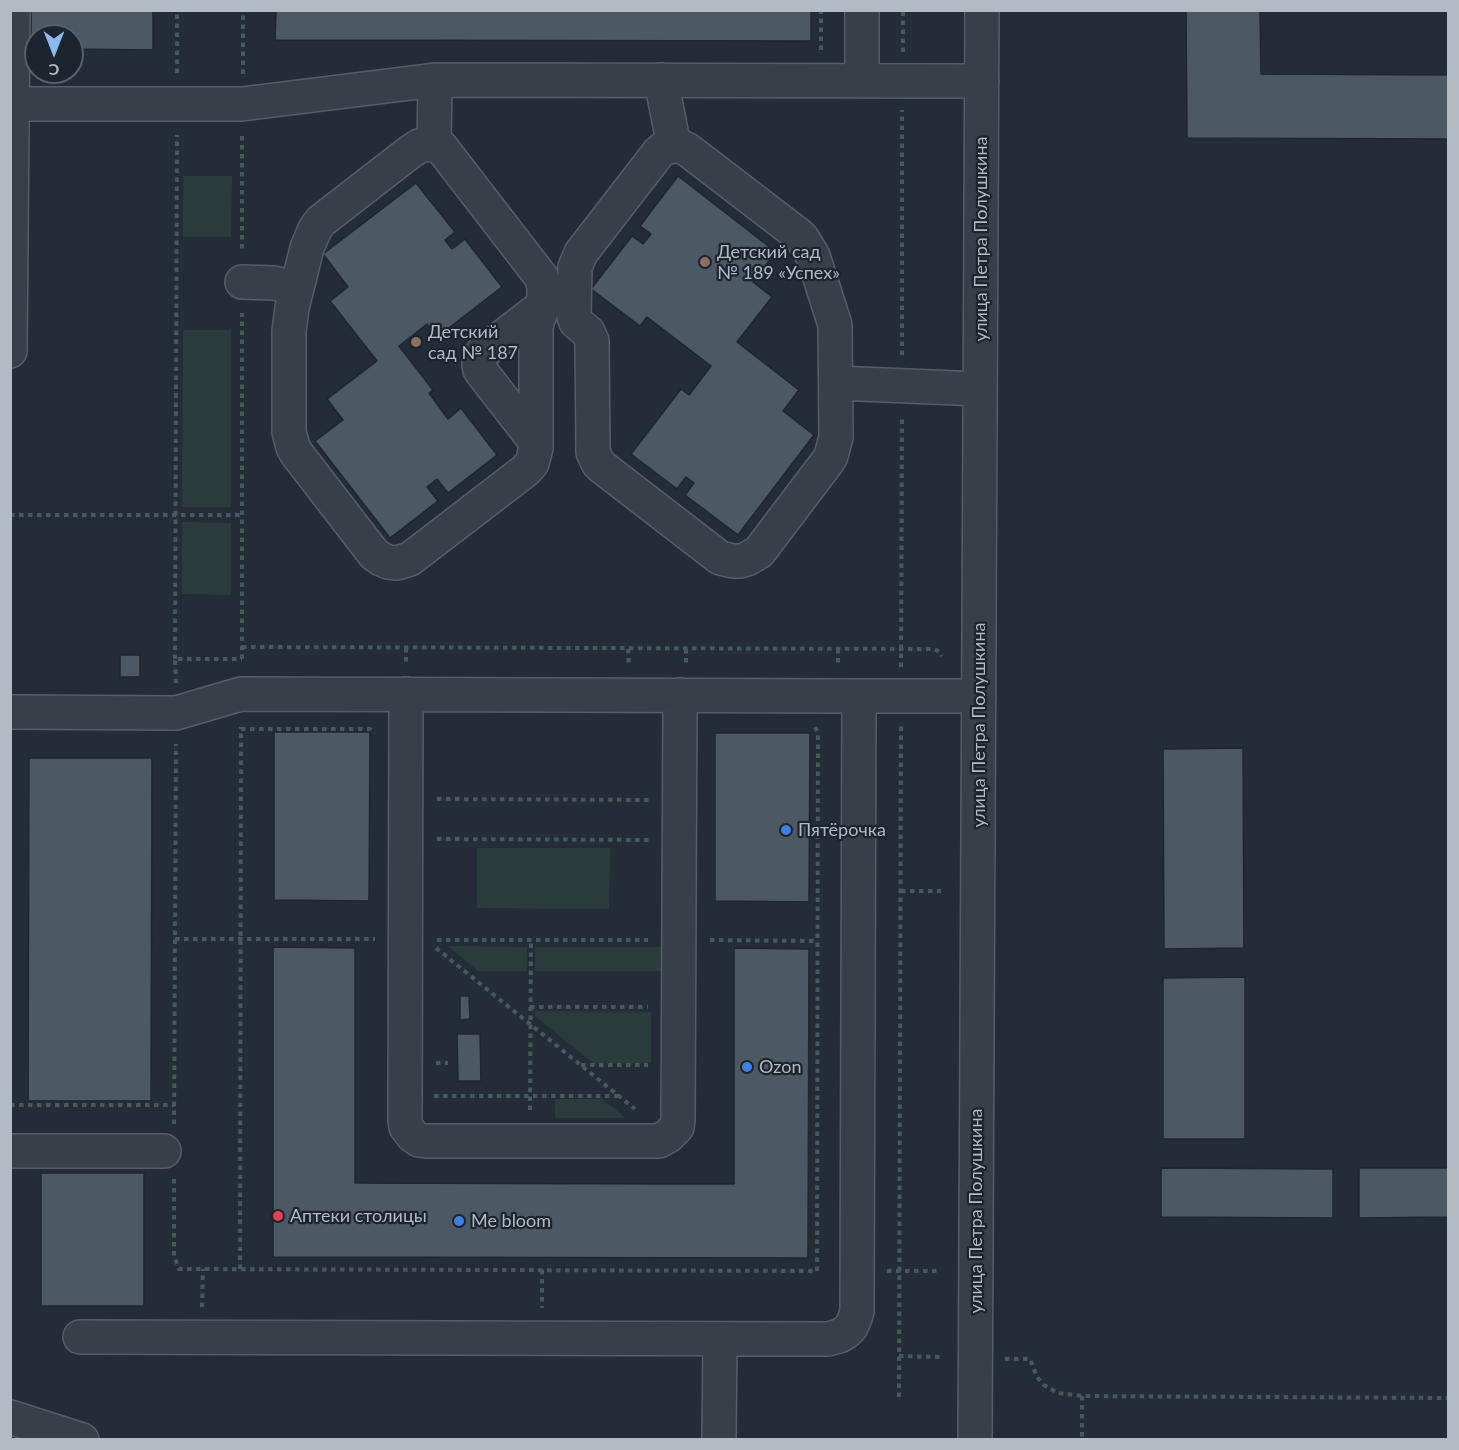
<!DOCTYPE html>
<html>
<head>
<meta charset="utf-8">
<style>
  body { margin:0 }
  #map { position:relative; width:1459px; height:1450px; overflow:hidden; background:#242d37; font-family:Lato,sans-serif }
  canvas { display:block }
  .frame { position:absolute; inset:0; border:12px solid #b2bac4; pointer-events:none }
  .north { position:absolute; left:24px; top:24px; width:60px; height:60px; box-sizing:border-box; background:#1c242d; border:2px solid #586069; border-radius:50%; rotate:180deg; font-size:16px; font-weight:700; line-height:24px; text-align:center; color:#b2bac4 }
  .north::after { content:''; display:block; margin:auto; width:21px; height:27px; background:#8eb9ed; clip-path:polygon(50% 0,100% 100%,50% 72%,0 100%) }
</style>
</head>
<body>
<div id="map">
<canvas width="1459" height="1450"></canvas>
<div class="frame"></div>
<div class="north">С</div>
</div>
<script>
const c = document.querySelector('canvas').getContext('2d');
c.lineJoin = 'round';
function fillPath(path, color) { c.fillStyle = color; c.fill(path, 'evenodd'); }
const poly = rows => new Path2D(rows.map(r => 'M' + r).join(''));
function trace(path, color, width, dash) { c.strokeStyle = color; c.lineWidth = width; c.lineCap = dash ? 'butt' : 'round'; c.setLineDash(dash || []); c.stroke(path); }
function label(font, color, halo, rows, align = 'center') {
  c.font = font + ' Lato,sans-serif'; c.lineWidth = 4.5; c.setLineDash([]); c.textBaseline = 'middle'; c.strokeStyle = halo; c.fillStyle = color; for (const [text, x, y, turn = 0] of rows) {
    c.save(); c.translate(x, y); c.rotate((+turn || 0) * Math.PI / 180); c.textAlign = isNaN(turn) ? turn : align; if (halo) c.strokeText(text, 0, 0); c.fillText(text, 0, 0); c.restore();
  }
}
fillPath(poly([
  [183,176,232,176,231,237,183,237],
  [183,330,231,330,231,507,182,507],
  [182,522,231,523,231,595,182,594],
  [477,848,610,848,609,909,477,908],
  [448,946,527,947,527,971,478,971],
  [535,947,671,947,670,971,535,971],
  [535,1011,651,1012,651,1063,593,1063,535,1016],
  [555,1099,602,1099,626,1118,555,1118]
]), '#293c3b');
const building = poly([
  [31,10,153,10,153,50,72,49,72,36,36,36,36,49,31,49,31,10],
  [276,10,811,10,811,41,275,40,276,10],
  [1186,10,1260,10,1261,74,1448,75,1448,139,1187,138,1186,10],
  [678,176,776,252,753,282,772,297,737,342,799,390,783,411,814,435,738,535,685,495,694,483,686,477,677,489,631,454,681,389,689,395,711,366,647,317,640,326,591,289,632,236,643,244,651,234,640,226,678,176],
  [416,183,455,232,445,240,452,249,465,239,502,287,437,337,427,324,399,346,433,390,429,393,448,419,461,408,497,455,448,493,437,479,427,487,438,501,390,538,315,441,343,420,327,399,377,361,330,301,348,287,323,254,416,183],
  [120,655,140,655,140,677,120,677,120,655],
  [274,732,370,732,369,901,274,900,274,732],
  [715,733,810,733,809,902,715,901,715,733],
  [1243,748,1244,948,1164,949,1163,749,1243,748],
  [29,758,152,758,151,1101,28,1101,29,758],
  [273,947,355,948,355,1183,663,1184,734,1184,734,948,809,949,808,1258,273,1257,273,947],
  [1245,977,1245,1139,1163,1139,1163,978,1245,977],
  [460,996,469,996,470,1019,460,1020,460,996],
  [457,1034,480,1034,481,1081,458,1081,457,1034],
  [1161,1168,1333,1169,1333,1218,1161,1217,1161,1168],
  [1359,1168,1448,1168,1448,1217,1359,1218,1359,1168],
  [41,1173,144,1173,144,1306,41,1306,41,1173]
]);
fillPath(building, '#4c5863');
trace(building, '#1e262f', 1.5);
const minor = poly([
  [661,80,674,146,680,146,688,150,795,232,802,238,813,256,835,325,836,437,831,456,828,461,759,552,747,559,740,561,733,561,720,558,602,467,598,463,593,452,592,341,588,332,576,322,574,317,575,267,581,253,659,152,664,148,674,146],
  [862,81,862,10],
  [12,104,242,104,435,80,982,81],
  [427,144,441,147,542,278,544,288,544,305,538,319,536,327,536,448,532,463,526,470,410,559,397,563,388,562,381,559,374,554,297,454,293,447,289,432,289,331,292,308,307,248,315,229,321,221,410,152,419,146,427,144],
  [434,145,435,80],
  [242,282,274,283,297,288],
  [10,351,13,10],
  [836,383,980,389],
  [535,441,480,370,479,365,480,356,483,352,544,305],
  [406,694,405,1120,406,1127,413,1136,419,1140,426,1141,659,1141,668,1136,677,1127,678,1120,680,695],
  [859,696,979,696],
  [10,712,176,713,241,694,859,696,857,1311,855,1318,851,1327,846,1332,839,1336,828,1339,80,1337],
  [10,1151,164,1151],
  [10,1417,82,1440],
  [719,1440,720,1339],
  [975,1440,982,10]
]);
trace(minor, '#555d66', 36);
trace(poly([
  [821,50,821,10],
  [903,52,903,10],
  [177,73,177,10],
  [243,74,243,10],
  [242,136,242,251],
  [902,355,902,110],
  [10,515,242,515],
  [242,647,934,649,940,652,942,656],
  [406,648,406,665],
  [628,649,629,666],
  [686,649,686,666],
  [838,649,838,665],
  [175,659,177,135],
  [242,659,242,313],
  [901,667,902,416],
  [176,683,175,659,242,659],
  [241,729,370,729,375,733],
  [437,799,649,800],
  [437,839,649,840],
  [901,891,941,891],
  [175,939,375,939],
  [437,940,648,940],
  [710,940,818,941],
  [436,948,635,1109],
  [530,1007,648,1007],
  [436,1063,448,1063],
  [581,1065,648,1065],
  [434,1096,619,1096],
  [10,1105,175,1105],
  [530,1110,531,940],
  [174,1124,176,744],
  [174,1179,174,1256,179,1269,817,1271,818,733,815,727],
  [240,1269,241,727],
  [542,1270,542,1308],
  [887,1271,941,1271],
  [202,1307,203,1269],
  [899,1356,944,1357],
  [1005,1359,1030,1359,1037,1377,1044,1385,1058,1393,1082,1396,1448,1398],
  [1082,1396,1082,1440],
  [899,1397,901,725]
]), '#47595a', 4, [4.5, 4.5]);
trace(minor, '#373f48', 33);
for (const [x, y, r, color] of [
  [705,262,6,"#8d6e63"],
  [416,342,6,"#8d6e63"],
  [786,830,6,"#3f7fe0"],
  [747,1067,6,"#3f7fe0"],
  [278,1216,6,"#e0444e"],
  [459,1221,6,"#3f7fe0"]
]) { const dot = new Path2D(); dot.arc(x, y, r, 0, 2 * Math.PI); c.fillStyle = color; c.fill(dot); trace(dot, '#1c242d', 2); }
label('18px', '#b2bac4', '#1c242d', [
  ["улица Петра Полушкина",981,239,-90],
  ["улица Петра Полушкина",979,725,-90],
  ["улица Петра Полушкина",976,1211,-90]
]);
label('18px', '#b2bac4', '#1c242d', [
  ["Детский сад",717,252],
  ["№ 189 «Успех»",717,273],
  ["Детский",428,332],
  ["сад № 187",428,353],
  ["Пятёрочка",798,830],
  ["Ozon",759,1067],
  ["Аптеки столицы",290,1216],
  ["Me bloom",471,1221]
], 'left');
</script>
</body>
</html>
